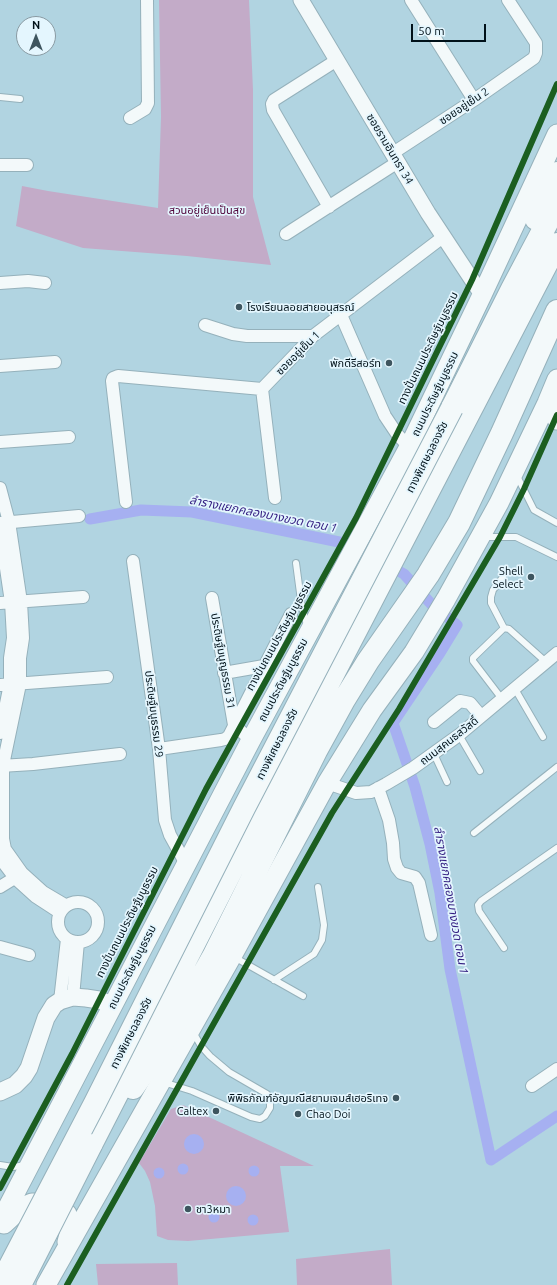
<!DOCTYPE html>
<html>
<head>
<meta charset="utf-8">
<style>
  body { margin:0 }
  #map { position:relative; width:557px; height:1285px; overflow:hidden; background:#b1d4e1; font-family:Ubuntu,sans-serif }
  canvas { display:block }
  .north { position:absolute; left:16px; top:16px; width:40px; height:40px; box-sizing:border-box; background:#e4f6fe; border:1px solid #899aa2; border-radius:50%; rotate:0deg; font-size:11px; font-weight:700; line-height:16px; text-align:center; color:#001119 }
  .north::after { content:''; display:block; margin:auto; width:14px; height:18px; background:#3e555f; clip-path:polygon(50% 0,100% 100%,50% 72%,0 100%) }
  .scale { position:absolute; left:411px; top:24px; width:75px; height:18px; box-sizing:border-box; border:2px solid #001119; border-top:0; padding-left:5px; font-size:12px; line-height:14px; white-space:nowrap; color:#001119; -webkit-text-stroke:3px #e4f6fe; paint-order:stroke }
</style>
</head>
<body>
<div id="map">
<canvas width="557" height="1285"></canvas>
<div class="north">N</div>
<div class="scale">50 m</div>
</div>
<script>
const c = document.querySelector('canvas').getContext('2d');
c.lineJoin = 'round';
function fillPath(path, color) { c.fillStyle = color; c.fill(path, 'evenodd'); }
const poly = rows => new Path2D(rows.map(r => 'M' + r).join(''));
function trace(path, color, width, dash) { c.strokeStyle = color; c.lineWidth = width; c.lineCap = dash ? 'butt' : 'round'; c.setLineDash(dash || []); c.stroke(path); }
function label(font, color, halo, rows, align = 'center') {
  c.font = font + ' Ubuntu,"Noto Sans Thai",sans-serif'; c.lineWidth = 3.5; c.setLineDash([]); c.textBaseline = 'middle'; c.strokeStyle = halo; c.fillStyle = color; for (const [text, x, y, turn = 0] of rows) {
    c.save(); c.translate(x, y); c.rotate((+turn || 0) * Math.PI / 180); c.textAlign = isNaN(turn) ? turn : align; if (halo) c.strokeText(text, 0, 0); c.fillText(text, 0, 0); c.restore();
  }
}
fillPath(poly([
  [159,0,249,0,253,90,253,197,271,265,187,256,83,248,16,226,22,186,48,191,158,208,161,117],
  [183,1105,314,1166,280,1166,289,1232,188,1241,168,1240,157,1236,155,1206,150,1182,145,1171,139,1163,171,1109],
  [390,1249,392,1285,297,1285,296,1259],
  [177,1263,178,1285,98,1285,96,1264]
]), '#c3abc8');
fillPath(poly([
  '184 1144a10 10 0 1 1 20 0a10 10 0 1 1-20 0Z',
  '177.5 1169a5.5 5.5 0 1 1 11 0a5.5 5.5 0 1 1-11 0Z',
  '248.5 1171a5.5 5.5 0 1 1 11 0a5.5 5.5 0 1 1-11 0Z',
  '153.5 1173a5.5 5.5 0 1 1 11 0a5.5 5.5 0 1 1-11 0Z',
  '226 1196a10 10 0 1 1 20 0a10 10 0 1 1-20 0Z',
  '208.5 1217a5.5 5.5 0 1 1 11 0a5.5 5.5 0 1 1-11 0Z',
  '247.5 1220a5.5 5.5 0 1 1 11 0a5.5 5.5 0 1 1-11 0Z'
]), '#a6b0f1');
trace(poly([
  [90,519,141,510,192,512,349,544,404,574,433,606,457,625,440,653,393,723,415,787,430,844,440,893,450,969,491,1160,557,1116]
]), '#a6b0f1', 11);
const service = poly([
  [0,97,20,99],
  [517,476,534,510,557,523],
  [483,537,516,537,557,557],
  [296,563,302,608,308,628],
  [503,577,493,590,491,597,491,603,504,628],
  [515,689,543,737],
  [502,699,473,661,473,658,504,628,509,629,546,662],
  [459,735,480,771],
  [434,754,447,782],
  [474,833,557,767],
  [504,948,479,911,478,905,481,901,557,848],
  [234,957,303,996],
  [274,980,314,954,322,940,324,925,318,887],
  [163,1082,192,1091,251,1117,260,1119,265,1116,270,1108,270,1098,267,1094,229,1072,210,1056,201,1046,193,1032],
  [0,1165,13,1167,26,1165]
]);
const minor = poly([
  [411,0,474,100],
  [130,118,145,109,148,103,147,0],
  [393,153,474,100,534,58,536,53,536,43,508,0],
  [0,165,27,165],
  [329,207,273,110,272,104,274,100,337,60],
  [286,234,398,162],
  [0,283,28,281,45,283],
  [341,315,385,416,397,434,409,447],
  [205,325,233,334,247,336,313,336],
  [0,366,55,362],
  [0,442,69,437],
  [0,488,9,522,21,602,23,638,20,658,20,684,3,765,3,839,5,849,22,873,43,892,65,905],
  [275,498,262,389,313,336,443,237],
  [126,502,112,381,113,378,118,376,262,389],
  [1,523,79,516],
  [0,528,11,602,13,638,10,658,10,684,0,733],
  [133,561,159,749,165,820,170,835,186,864],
  [212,598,234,725,251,740],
  [0,603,83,597],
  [224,673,264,666],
  [0,685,107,677],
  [434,722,460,701,470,703,481,716],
  [159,749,221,740,225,739,229,736,291,614],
  [0,766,33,764,120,754],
  [327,783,356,793,371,792,386,784,413,768,459,735,557,653],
  [378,788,389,820,393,843,394,859,397,868,401,873,415,877,419,883,431,935],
  [0,858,15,878,36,897,59,912],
  [0,887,21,874],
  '58 922a20 20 0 1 1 40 0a20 20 0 1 1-40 0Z',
  [0,947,29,955],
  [73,997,78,942],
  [60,1001,67,939],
  [532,1086,557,1069]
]);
const tertiary = poly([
  [301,0,428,213,482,295]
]);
const secondary = poly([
  [547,403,557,421],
  [0,1092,15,1085,24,1076,29,1068,46,1018,54,1005,60,1001,73,997,86,998,99,1000,113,1005]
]);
const primary = poly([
  [0,1222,251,740,409,447,482,295,557,134],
  [4,1224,18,1211,25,1206,32,1203,40,1203,48,1204,63,1210,67,1214,71,1227,67,1242],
  [46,1285,232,956,327,783,372,710,414,652,446,599,499,503,547,403,557,379]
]);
const motorway = poly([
  [536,219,557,173],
  [452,408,512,289,557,204],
  [133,1088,150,1064,175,1024,214,955,316,751,344,700,368,661,428,575,459,523,502,433,557,311],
  [91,1145,260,815,557,244]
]);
trace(service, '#95b1bb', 8);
trace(minor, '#95b1bb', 14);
trace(tertiary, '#95b1bb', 17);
trace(secondary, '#95b1bb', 19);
trace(primary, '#95b1bb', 21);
trace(motorway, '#95b1bb', 24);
trace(service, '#f3f9fa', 6);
trace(minor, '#f3f9fa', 12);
trace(tertiary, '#f3f9fa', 15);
trace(secondary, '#f3f9fa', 17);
trace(primary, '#f3f9fa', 19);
trace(motorway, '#f3f9fa', 22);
const motorwayBridge = poly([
  [0,1285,95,1103,244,808,452,408],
  [20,1285,91,1145]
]);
trace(motorwayBridge, '#95b1bb', 24, []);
trace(motorwayBridge, '#f3f9fa', 22);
trace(poly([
  [0,1188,72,1054,206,789,356,518,472,280,557,84],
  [67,1285,332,813,399,709,500,537,524,489,557,415]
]), '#1b5e20', 6);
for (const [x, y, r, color] of [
  [239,307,4,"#3e555f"],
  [389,363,4,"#3e555f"],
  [531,577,4,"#3e555f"],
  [396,1098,4,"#3e555f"],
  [216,1111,4,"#3e555f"],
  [298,1114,4,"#3e555f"],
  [188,1209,4,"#3e555f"]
]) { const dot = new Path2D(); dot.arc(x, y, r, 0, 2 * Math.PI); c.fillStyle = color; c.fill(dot); trace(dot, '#e4f6fe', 1.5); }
label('11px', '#001119', '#e4f6fe', [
  ["ซอยอยู่เย็น 2",464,106,-34],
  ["ซอยรามอินทรา 34",390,149,59],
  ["ทางปั่นถนนประดิษฐ์มนูธรรม",428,348,-64],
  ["ซอยอยู่เย็น 1",298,353,-45],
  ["ถนนประดิษฐ์มนูธรรม",435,394,-64],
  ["ทางพิเศษฉลองรัช",427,457,-63],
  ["ทางปั่นถนนประดิษฐ์มนูธรรม",279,636,-61],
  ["ประดิษฐ์มนูญธรรม 31",223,661,80],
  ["ถนนประดิษฐ์มนูธรรม",283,680,-62],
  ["ประดิษฐ์มนูธรรม 29",154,714,83],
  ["ถนนสุคนธสวัสดิ์",449,741,-38],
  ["ทางพิเศษฉลองรัช",277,744,-63],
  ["ทางปั่นถนนประดิษฐ์มนูธรรม",127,922,-63],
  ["ถนนประดิษฐ์มนูธรรม",132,967,-63],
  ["ทางพิเศษฉลองรัช",131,1033,-63]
]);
label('11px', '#4f0038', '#e4f6fe', [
  ["สวนอยู่เย็นเป็นสุข",207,210]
]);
label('11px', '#001119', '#e4f6fe', [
  ["โรงเรียนลอยสายอนุสรณ์",247,307,"left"],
  ["พักดีรีสอร์ท",381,363],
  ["Shell",523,571],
  ["Select",523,584],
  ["พิพิธภัณฑ์อัญมณีสยามเจมส์เฮอริเทจ",388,1098],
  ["Caltex",208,1111],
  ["Chao Doi",306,1114,"left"],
  ["ชา3หมา",196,1209,"left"]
], 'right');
label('italic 12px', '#341f82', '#e4f6fe', [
  ["ลำรางแยกคลองบางขวด ตอน 1",263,514,11],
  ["ลำรางแยกคลองบางขวด ตอน 1",451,900,80]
]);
</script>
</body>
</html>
